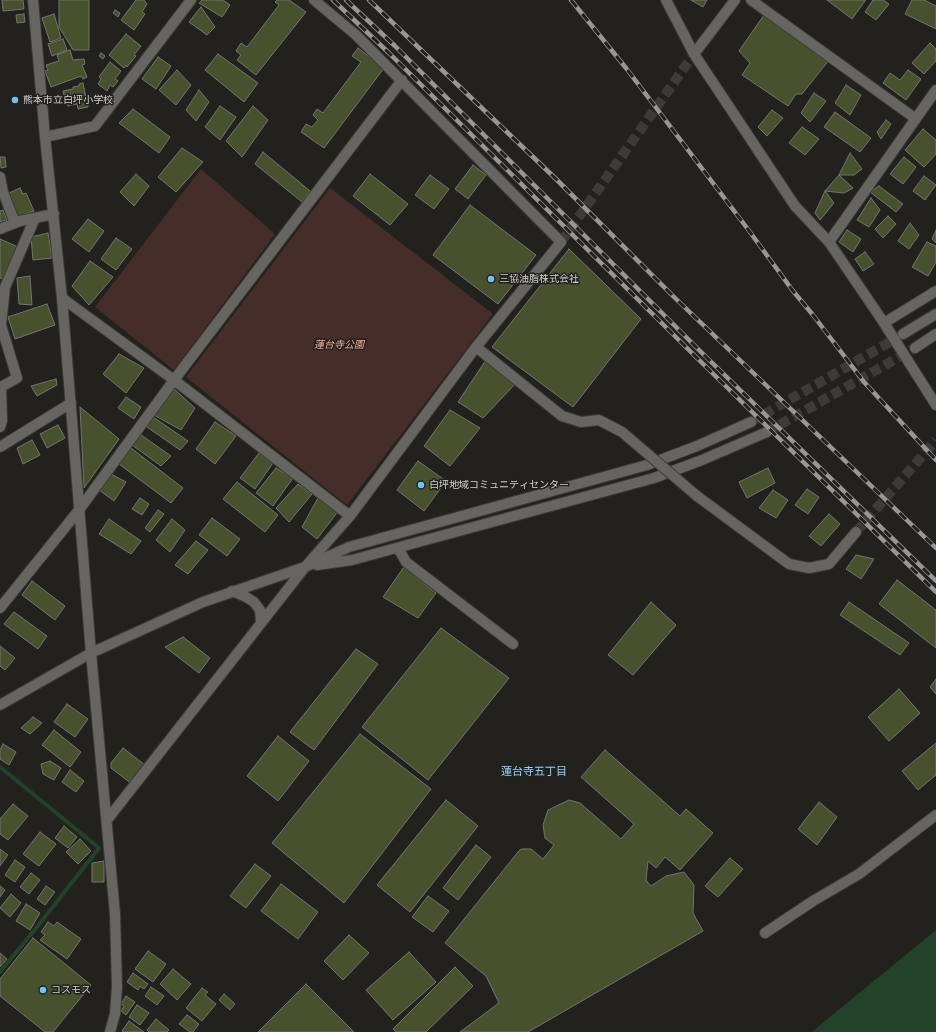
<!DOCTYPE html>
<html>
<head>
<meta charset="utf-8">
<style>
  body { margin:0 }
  canvas { display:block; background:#22211e }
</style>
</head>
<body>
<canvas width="936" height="1032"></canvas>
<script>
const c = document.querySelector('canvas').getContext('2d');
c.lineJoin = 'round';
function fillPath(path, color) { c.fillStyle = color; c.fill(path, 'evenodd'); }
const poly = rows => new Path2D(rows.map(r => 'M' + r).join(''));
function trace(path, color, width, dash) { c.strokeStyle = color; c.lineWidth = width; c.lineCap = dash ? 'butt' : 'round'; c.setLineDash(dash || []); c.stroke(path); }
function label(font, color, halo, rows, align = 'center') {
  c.font = font + ' "Libre Baskerville","Noto Sans JP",serif'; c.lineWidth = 3; c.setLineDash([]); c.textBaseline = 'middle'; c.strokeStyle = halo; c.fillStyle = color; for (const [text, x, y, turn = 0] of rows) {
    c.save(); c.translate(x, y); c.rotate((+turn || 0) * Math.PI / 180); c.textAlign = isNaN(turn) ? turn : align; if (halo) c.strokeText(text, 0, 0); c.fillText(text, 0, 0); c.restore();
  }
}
fillPath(poly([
  [201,169,275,234,174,370,95,307],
  [330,188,493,314,347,505,186,377]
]), '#452e29');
fillPath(poly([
  [936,930,936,1032,812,1032,847,1003]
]), '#22422a');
trace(poly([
  [0,767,99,848,37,927,0,972]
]), '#22422a', 4);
const building = poly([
  [2,0,23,0,24,9,3,11,2,0],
  [59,0,89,0,89,50,73,50,59,27,59,0],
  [136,0,144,0,147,4,142,12,145,14,134,30,121,20,136,0],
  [202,0,223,0,230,5,222,17,199,3,202,0],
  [277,0,289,0,306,12,256,75,237,60,241,55,236,51,241,43,247,47,279,5,275,2,277,0],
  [691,0,707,0,703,7,691,0],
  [827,0,865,0,865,1,852,19,827,0],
  [873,0,883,0,889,4,876,20,865,12,873,0],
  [912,0,924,0,936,6,936,29,905,14,912,0],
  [201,7,215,27,207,35,189,22,201,7],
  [115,10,120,13,118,17,113,13,115,10],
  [24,14,25,22,17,23,16,15,24,14],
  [54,14,61,38,50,42,42,18,54,14],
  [764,15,829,60,802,94,796,94,788,106,742,75,750,63,739,51,764,15],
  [126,34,141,46,134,55,136,56,127,67,126,65,124,68,109,55,126,34],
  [63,39,67,50,52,56,48,44,63,39],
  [930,43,936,49,936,61,924,74,912,63,930,43],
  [358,48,384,68,324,148,301,132,306,124,312,127,318,120,313,115,317,109,323,113,361,62,352,56,358,48],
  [70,50,73,60,84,59,85,64,82,65,87,77,83,79,81,76,51,87,45,71,48,70,46,65,59,61,57,55,70,50],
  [101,53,105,56,103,59,99,56,101,53],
  [218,54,258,83,244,102,205,70,218,54],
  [158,57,171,66,156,89,142,79,158,57],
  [110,62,121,71,115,79,118,81,113,87,110,85,107,91,98,84,101,79,99,77,110,62],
  [177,70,191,85,176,105,159,90,177,70],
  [908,70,921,79,906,100,883,83,890,73,900,80,908,70],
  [83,83,88,107,78,109,77,104,68,106,65,94,64,95,63,91,73,89,73,87,79,86,79,84,83,83],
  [846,85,861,95,850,115,835,103,846,85],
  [199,90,209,102,196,121,186,110,199,90],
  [814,93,826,101,810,122,801,113,814,93],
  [220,106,236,117,220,140,205,127,220,106],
  [253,106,268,120,242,157,226,141,253,106],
  [133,109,170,137,159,153,119,123,133,109],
  [772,110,783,118,767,136,758,127,772,110],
  [835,112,871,138,860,152,824,127,835,112],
  [886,120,891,124,881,139,877,132,886,120],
  [802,127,819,139,805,155,789,143,802,127],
  [923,129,936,140,936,154,924,167,905,150,923,129],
  [182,148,203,162,176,192,158,177,182,148],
  [263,152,310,191,302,202,255,164,263,152],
  [850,153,862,169,854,175,839,175,850,153],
  [0,157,5,157,6,167,1,168,0,157],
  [904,157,916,167,903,184,890,174,904,157],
  [473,165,486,175,468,199,455,189,473,165],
  [136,174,149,186,134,206,120,192,136,174],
  [370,174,408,204,390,225,353,196,370,174],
  [430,175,449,189,434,209,415,195,430,175],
  [839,175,853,188,844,193,825,191,839,175],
  [924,176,936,185,925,200,913,191,924,176],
  [879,186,903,204,896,212,870,192,879,186],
  [20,188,23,194,26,193,34,211,17,217,9,193,20,188],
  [825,191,834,203,820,220,815,213,825,191],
  [871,198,880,210,869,227,857,220,871,198],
  [470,205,536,255,498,304,433,255,470,205],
  [3,210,7,220,0,222,0,211,3,210],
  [888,216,896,224,883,238,875,229,888,216],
  [88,219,104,231,89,252,72,239,88,219],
  [910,223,919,235,909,249,898,241,910,223],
  [847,230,861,239,853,252,839,242,847,230],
  [936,230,936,243,932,239,936,230],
  [48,233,52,258,33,260,31,237,48,233],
  [116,238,132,249,116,270,101,259,116,238],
  [0,239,18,247,4,279,0,278,0,239],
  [927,242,936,246,936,262,928,276,912,267,927,242],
  [569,249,641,319,573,407,492,347,569,249],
  [865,252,874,264,863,271,855,259,865,252],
  [90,261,113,277,89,305,72,286,90,261],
  [30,276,32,305,19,304,17,278,30,276],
  [47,304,55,325,15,339,8,317,47,304],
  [119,354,144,368,126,393,103,374,119,354],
  [486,360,516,383,483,418,458,402,486,360],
  [56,379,57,385,37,396,31,386,56,379],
  [173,388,195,408,181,430,154,415,173,388],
  [126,397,141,407,134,419,118,408,126,397],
  [80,407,119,439,84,488,80,407],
  [450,410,480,428,450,466,424,446,450,410],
  [153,417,188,441,180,450,147,427,153,417],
  [215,422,236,436,215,464,196,449,215,422],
  [58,425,65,438,47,448,40,434,58,425],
  [141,435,171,456,161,466,132,445,141,435],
  [32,440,40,455,23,464,17,448,32,440],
  [131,448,183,488,171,503,119,464,131,448],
  [259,453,273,463,255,489,240,478,259,453],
  [418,461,446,481,424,511,397,490,418,461],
  [276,468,293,478,273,506,256,493,276,468],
  [768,468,775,483,747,498,739,482,768,468],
  [109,473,126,482,114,501,99,490,109,473],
  [237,482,278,515,265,532,223,499,237,482],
  [298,484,312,494,289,522,276,508,298,484],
  [807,489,819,497,808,514,795,505,807,489],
  [773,490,788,500,776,518,759,508,773,490],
  [140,498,149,504,142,515,132,509,140,498],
  [318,498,339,510,317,539,302,527,318,498],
  [158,510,164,514,150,532,145,528,158,510],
  [829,514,840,524,821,546,809,536,829,514],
  [212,518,240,539,227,556,199,535,212,518],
  [109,519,141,541,131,554,99,534,109,519],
  [172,519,185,530,170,552,156,540,172,519],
  [196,541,208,550,188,574,175,565,196,541],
  [856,555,874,559,861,579,846,569,856,555],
  [404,567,436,593,418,618,383,597,404,567],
  [897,580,936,610,936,648,879,604,897,580],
  [32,581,65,606,55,620,22,595,32,581],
  [651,602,676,625,633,675,608,655,651,602],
  [849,602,909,643,900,655,840,615,849,602],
  [14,612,47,636,38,649,4,624,14,612],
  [441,628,509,678,428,780,362,727,441,628],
  [183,637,210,658,199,673,165,647,183,637],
  [0,646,15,658,5,670,0,666,0,646],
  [356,649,378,664,314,750,290,732,356,649],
  [936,679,936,694,930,687,936,679],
  [899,689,920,713,889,741,868,717,899,689],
  [67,704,88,719,75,737,54,722,67,704],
  [33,717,42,723,30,734,21,728,33,717],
  [54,730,81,752,70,767,42,745,54,730],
  [360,734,431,789,344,903,272,843,360,734],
  [278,736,309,761,278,801,247,776,278,736],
  [936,743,936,775,918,790,902,771,936,743],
  [3,744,16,752,9,765,0,759,0,750,3,744],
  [123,748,145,765,132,784,111,768,111,763,123,748],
  [605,750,680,816,686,809,713,833,680,870,665,857,656,868,648,861,646,880,651,886,666,876,684,872,694,885,693,913,703,931,528,1032,460,1032,499,1003,486,976,445,943,518,852,521,849,531,849,543,859,554,845,545,838,543,825,548,810,569,800,580,803,621,839,634,824,581,777,605,750],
  [50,761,61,768,54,780,43,774,41,764,50,761],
  [70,770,84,781,76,792,62,782,70,770],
  [446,800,478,826,410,912,377,885,446,800],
  [819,802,837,817,817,845,798,829,819,802],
  [13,804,28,816,8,840,0,834,0,819,13,804],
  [64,826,77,837,68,848,55,838,64,826],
  [40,832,56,844,39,866,23,854,40,832],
  [80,839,91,851,78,864,66,852,80,839],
  [476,845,491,857,458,900,443,888,476,845],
  [0,849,8,855,0,866,0,849],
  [730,858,743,869,718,897,705,886,730,858],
  [15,860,25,867,15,882,5,875,15,860],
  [104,861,104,882,92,882,92,863,104,861],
  [255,864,271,876,246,908,230,896,255,864],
  [31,873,40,880,29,894,20,887,31,873],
  [281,884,318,912,298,939,261,911,281,884],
  [0,886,5,890,0,897,0,886],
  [46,886,55,892,45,905,37,899,46,886],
  [11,894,21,903,10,917,0,908,11,894],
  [428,896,449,911,433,932,412,917,428,896],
  [26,904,40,913,30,930,16,921,26,904],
  [48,922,54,926,57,922,81,939,67,959,40,940,45,935,41,932,48,922],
  [349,935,369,953,343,980,324,961,349,935],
  [33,938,91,985,53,1032,45,1032,0,996,0,979,33,938],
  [148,951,166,964,153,982,135,969,148,951],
  [409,952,436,982,393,1020,366,990,409,952],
  [0,953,7,959,0,967,0,953],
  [455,967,473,986,426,1032,396,1032,393,1029,455,967],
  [173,969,191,984,177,1000,160,984,173,969],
  [133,973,148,984,144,989,140,986,138,990,127,982,133,973],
  [306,984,354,1032,258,1032,306,984],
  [151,987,164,996,157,1005,145,996,151,987],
  [202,988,208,992,205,995,216,1004,202,1021,186,1008,202,988],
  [224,994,235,1004,230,1010,219,1000,224,994],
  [126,996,135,1002,126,1015,121,1011,124,1006,121,1004,126,996],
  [137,1005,149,1013,140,1025,129,1017,137,1005],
  [187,1015,199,1024,193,1032,190,1032,179,1024,187,1015],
  [156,1019,169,1030,167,1032,149,1032,147,1030,156,1019],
  [129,1021,144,1032,123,1032,122,1031,129,1021]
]);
fillPath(building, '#48512e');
trace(building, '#727470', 1);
trace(poly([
  [561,242,694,54],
  [751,422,902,335],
  [767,432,915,348],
  [856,532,936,440]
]), '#3c3b39', 10, [10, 5]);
const minor = poly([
  [33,0,45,137,62,298,91,653,115,914,117,987,115,1014,110,1032],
  [666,0,694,54,795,206,829,242,884,323,936,405],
  [751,0,916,119],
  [694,54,735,0],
  [45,137,95,126,191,0],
  [0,177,3,192,15,223],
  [0,229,20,221,54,214],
  [829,242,936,90],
  [62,298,174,380,350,516],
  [884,323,936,291],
  [903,334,936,314],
  [476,347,562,416,581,422,599,420,622,432],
  [915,348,936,334],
  [0,427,2,421,1,387,17,378,1,325,5,287,35,218],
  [0,447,71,403],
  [697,496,789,564,809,568,829,564,856,532],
  [398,548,406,562,513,644],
  [317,565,352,560,654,478,702,460,767,432],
  [232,591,246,597,254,602,260,610,261,622],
  [0,608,79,510,174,380,402,80],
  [0,705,91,653,203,602,305,567,349,547,647,465,697,446,751,422],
  [107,820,305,567,350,516,476,347,561,242,356,35,314,0],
  [765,933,813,901,859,874,936,815]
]);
trace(minor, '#3c3b38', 12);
trace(minor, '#666561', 10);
const rail = poly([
  [333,0,389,53,696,357,936,592],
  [346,0,395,46,701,352,936,581],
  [369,0,555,178,675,298,936,548],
  [571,0,626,68,747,228,793,291,813,315,864,382,936,460]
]);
trace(rail, '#989795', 4.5);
trace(rail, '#22211e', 3, [9]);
const minorBridge = poly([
  [622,432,697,496]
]);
trace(minorBridge, '#3c3b38', 12, []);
trace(minorBridge, '#666561', 10);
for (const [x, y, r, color] of [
  [15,100,4,"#73c1f5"],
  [491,279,4,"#73c1f5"],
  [421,485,4,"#73c1f5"],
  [43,990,4,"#73c1f5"]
]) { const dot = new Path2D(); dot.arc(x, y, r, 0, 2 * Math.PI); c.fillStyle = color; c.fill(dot); trace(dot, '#22211e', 1.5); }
label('10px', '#d2d1cf', '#22211e', [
  ["熊本市立白坪小学校",23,100],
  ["三協油脂株式会社",499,279],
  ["白坪地域コミュニティセンター",429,485],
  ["コスモス",51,990]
], 'left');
label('italic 10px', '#f3ad9e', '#22211e', [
  ["蓮台寺公園",339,345]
]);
label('11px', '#97cff6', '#22211e', [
  ["蓮台寺五丁目",534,772]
]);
</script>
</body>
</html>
